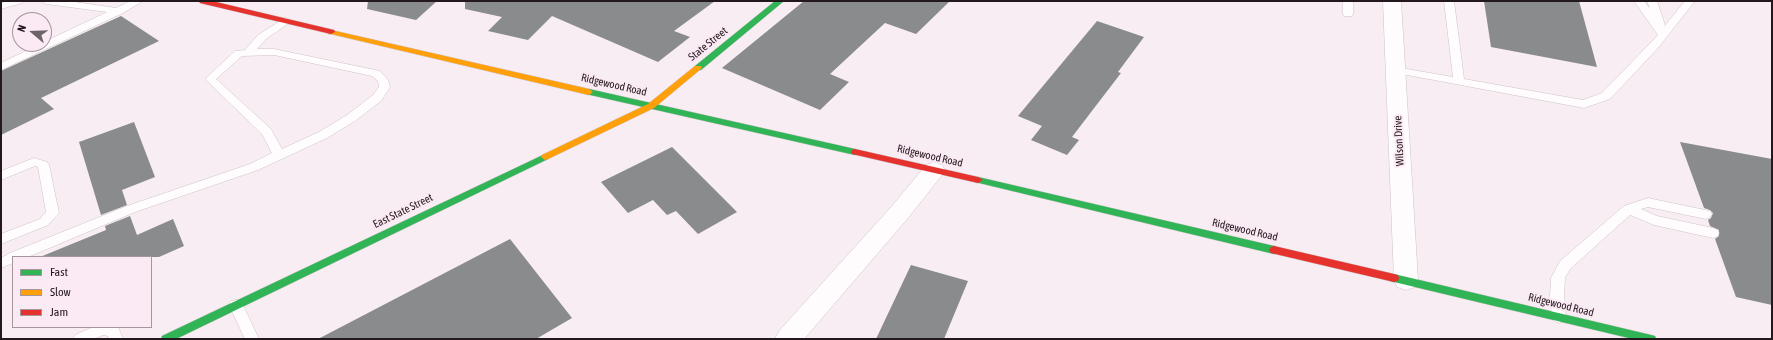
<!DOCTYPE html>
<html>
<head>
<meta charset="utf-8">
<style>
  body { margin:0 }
  #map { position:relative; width:1773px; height:340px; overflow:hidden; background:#f7edf2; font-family:"Asap Condensed",sans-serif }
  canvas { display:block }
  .frame { position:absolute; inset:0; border:2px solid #22181e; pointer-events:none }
  .legend { position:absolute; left:12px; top:256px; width:140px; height:72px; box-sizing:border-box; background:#fbe9f3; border:1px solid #a4959e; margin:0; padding:5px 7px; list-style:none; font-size:12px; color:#22181e }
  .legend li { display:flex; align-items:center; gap:8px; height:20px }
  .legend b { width:20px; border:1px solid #a4959e }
  .north { position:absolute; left:12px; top:12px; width:40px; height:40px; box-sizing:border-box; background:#fbe9f3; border:1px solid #a4959e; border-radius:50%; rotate:289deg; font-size:11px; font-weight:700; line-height:16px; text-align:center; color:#22181e }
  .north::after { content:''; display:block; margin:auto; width:14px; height:18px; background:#6d6368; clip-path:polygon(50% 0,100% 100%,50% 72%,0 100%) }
</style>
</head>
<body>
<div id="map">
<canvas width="1773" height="340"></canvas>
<div class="frame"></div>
<ul class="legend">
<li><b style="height:5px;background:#30b455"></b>Fast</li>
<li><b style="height:5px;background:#ff9f0a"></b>Slow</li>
<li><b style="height:5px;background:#e5322d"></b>Jam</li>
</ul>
<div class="north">N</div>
</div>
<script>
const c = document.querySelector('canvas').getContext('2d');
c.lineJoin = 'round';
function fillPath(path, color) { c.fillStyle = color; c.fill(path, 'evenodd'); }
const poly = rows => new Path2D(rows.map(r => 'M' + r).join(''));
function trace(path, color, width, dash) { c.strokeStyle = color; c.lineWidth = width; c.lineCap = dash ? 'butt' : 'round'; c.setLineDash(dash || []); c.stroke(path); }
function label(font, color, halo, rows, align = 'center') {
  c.font = font + ' "Asap Condensed",sans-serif'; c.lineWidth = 4; c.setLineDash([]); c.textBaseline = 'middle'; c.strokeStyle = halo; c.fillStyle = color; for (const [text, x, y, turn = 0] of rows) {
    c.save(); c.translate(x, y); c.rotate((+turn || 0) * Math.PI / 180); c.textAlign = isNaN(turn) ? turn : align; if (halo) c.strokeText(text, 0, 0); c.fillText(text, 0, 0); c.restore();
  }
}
fillPath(poly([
  [368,1,437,1,416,20,367,9],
  [465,1,715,1,674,31,690,37,658,62,552,16,528,40,488,31,502,17,465,9],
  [804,1,950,1,916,34,885,23,830,74,849,82,820,110,722,68],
  [1484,1,1579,1,1597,67,1491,47],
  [121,16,159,41,41,98,54,109,1,135,1,71],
  [1097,21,1144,37,1118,72,1121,73,1072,137,1079,140,1067,155,1031,140,1042,126,1018,116],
  [134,122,155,177,122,190,127,205,101,215,79,142],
  [1680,142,1772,159,1772,305,1736,297,1715,239,1719,236,1719,230,1710,226,1708,220,1711,218,1713,213,1710,210,1704,208],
  [672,147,737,212,698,234,676,211,667,215,653,200,628,213,601,182],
  [130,216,137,235,173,219,184,246,159,257,40,257,106,230,105,226],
  [510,239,572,318,536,339,318,339],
  [911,265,968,281,944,339,876,339]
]), '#898b8d');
const lane = poly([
  [8,1,24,1,22,3,1,9,1,3,8,1],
  [41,1,68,1,116,8,130,1,143,1,123,13,1,70,1,63,40,44,44,44,44,42,107,12,46,4,41,1],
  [1343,1,1353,1,1353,14,1352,16,1344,16,1343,14,1343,1],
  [1444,1,1454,1,1464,79,1583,100,1602,93,1658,35,1634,1,1644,1,1650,9,1647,1,1657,1,1665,25,1663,28,1685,1,1695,1,1658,48,1610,99,1584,108,1391,72,1390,70,1395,67,1453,77,1444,1],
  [285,18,289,19,290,21,289,23,266,39,257,49,274,49,380,71,388,80,390,87,381,101,355,121,327,138,258,170,135,212,28,257,13,257,13,263,1,268,1,258,10,253,127,206,250,164,272,153,262,134,205,79,235,51,245,50,258,35,285,18],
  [274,55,372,76,378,81,379,87,373,95,347,115,319,132,282,149,271,129,216,79,242,56,274,55],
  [34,158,47,162,49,165,59,213,48,225,1,244,1,234,40,219,46,212,38,167,35,166,1,180,1,171,34,158],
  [1648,198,1710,211,1712,214,1710,217,1706,219,1648,207,1641,209,1657,216,1713,228,1718,230,1719,233,1718,236,1713,238,1654,225,1630,215,1570,269,1565,278,1564,297,1566,317,1564,321,1559,323,1554,321,1552,317,1550,297,1551,278,1560,261,1624,206,1648,198],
  [236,300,241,301,259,339,245,339,229,305,231,301,236,300],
  [93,327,118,327,123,339,109,339,108,336,103,335,94,339,73,339,75,335,93,327]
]);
const street = poly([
  [1383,1,1401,1,1418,280,1415,287,1406,290,1397,287,1394,280,1383,1],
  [934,162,942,165,945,170,942,175,908,218,804,339,775,339,779,331,892,206,926,165,934,162]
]);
const fast = poly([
  [775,1,784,1,701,70,695,70,694,68,695,66,775,1],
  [589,89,855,149,859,152,855,155,586,94,585,92,586,90,589,89],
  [545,154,548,155,549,157,548,159,176,339,161,339,162,336,545,154],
  [978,177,1274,246,1277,247,1279,250,1277,253,1274,254,975,182,973,180,978,177],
  [1394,274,1651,335,1655,336,1656,339,1633,339,1394,282,1390,281,1389,278,1390,275,1394,274]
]);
const slow = poly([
  [328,30,331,30,589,89,593,92,589,95,331,34,328,34,328,30],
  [695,66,701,66,702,68,654,108,548,159,545,160,541,157,542,155,648,104,695,66]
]);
const jam = poly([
  [199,1,212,1,334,30,335,32,331,34,200,3,199,1],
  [855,149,978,177,983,180,978,183,852,154,851,152,852,150,855,149],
  [1274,246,1394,274,1398,275,1399,278,1398,281,1394,282,1271,253,1269,250,1271,247,1274,246]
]);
trace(lane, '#cdc3c8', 1);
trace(street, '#cdc3c8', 1);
trace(fast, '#cdc3c8', 1);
trace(slow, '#cdc3c8', 1);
trace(jam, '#cdc3c8', 1);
fillPath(lane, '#fefcfd');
fillPath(street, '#fefcfd');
fillPath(fast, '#30b455');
fillPath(slow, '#ff9f0a');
fillPath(jam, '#e5322d');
label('11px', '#22181e', '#fbe9f3', [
  ["State Street",708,44,-39],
  ["Ridgewood Road",614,85,13],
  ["Wilson Drive",1399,141,-93],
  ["Ridgewood Road",930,156,13],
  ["East State Street",403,211,-26],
  ["Ridgewood Road",1245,230,13],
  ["Ridgewood Road",1561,305,14]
]);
</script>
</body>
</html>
